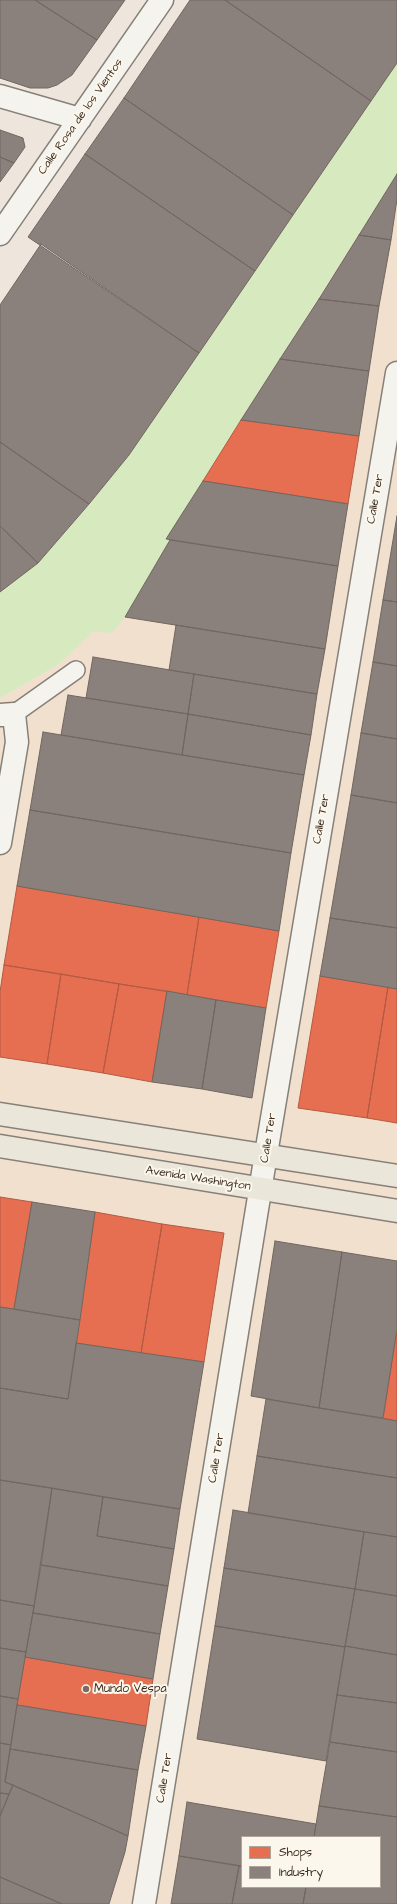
<!DOCTYPE html>
<html>
<head>
<meta charset="utf-8">
<style>
  body { margin:0 }
  #map { position:relative; width:397px; height:1904px; overflow:hidden; background:#eee6dc; font-family:"Architects Daughter",sans-serif }
  canvas { display:block }
  .legend { position:absolute; left:241px; top:1836px; width:140px; height:52px; box-sizing:border-box; background:#fbf7ec; border:1px solid #aea59a; margin:0; padding:5px 7px; list-style:none; font-size:12px; color:#3b2a1e }
  .legend li { display:flex; align-items:center; gap:8px; height:20px }
  .legend b { width:20px; border:1px solid #aea59a }
</style>
</head>
<body>
<div id="map">
<canvas width="397" height="1904"></canvas>
<ul class="legend">
<li><b style="height:11px;background:#e76f51"></b>Shops</li>
<li><b style="height:11px;background:#8a817c"></b>Industry</li>
</ul>
</div>
<script>
const c = document.querySelector('canvas').getContext('2d');
c.lineJoin = 'round';
function fillPath(path, color) { c.fillStyle = color; c.fill(path, 'evenodd'); }
const poly = rows => new Path2D(rows.map(r => 'M' + r).join(''));
function trace(path, color, width, dash) { c.strokeStyle = color; c.lineWidth = width; c.lineCap = dash ? 'butt' : 'round'; c.setLineDash(dash || []); c.stroke(path); }
function label(font, color, halo, rows, align = 'center') {
  c.font = font + ' "Architects Daughter",sans-serif'; c.lineWidth = 4; c.setLineDash([]); c.textBaseline = 'middle'; c.strokeStyle = halo; c.fillStyle = color; for (const [text, x, y, turn = 0] of rows) {
    c.save(); c.translate(x, y); c.rotate((+turn || 0) * Math.PI / 180); c.textAlign = isNaN(turn) ? turn : align; if (halo) c.strokeText(text, 0, 0); c.fillText(text, 0, 0); c.restore();
  }
}
fillPath(poly([
  [397,174,397,1904,0,1904,0,698,59,664,94,631,170,540,241,420],
  [242,1837,380,1837,380,1887,242,1887]
]), '#f1e0ce');
fillPath(poly([
  [397,63,397,174,241,420,125,617,112,633,94,631,59,664,0,698,0,592,89,504,129,455]
]), '#d6e9bf');
const shops = poly([
  [241,420,359,436,348,504,203,481,241,420],
  [17,886,199,917,187,995,4,965,17,886],
  [199,917,279,931,266,1008,187,995,199,917],
  [4,965,61,974,47,1064,0,1057,0,992,4,965],
  [61,974,119,984,103,1073,47,1064,61,974],
  [320,976,388,987,367,1118,298,1108,320,976],
  [119,984,167,991,152,1082,103,1073,119,984],
  [388,987,397,989,397,1123,367,1118,388,987],
  [0,1197,32,1202,14,1309,0,1307,0,1197],
  [95,1212,162,1224,141,1353,76,1343,95,1212],
  [162,1224,224,1233,204,1362,141,1353,162,1224],
  [397,1329,397,1421,383,1418,397,1329],
  [25,1657,153,1679,146,1726,17,1705,25,1657]
]);
fillPath(shops, '#e76f51');
trace(shops, '#b35a42', 1);
const industry = poly([
  [0,0,35,0,97,40,72,75,57,85,48,88,30,88,0,78,0,0],
  [35,0,125,0,97,40,35,0],
  [225,0,371,101,293,215,124,98,190,0,225,0],
  [225,0,397,0,397,63,371,101,225,0],
  [124,98,293,215,255,271,85,154,124,98],
  [0,130,23,138,25,147,14,163,0,157,0,130],
  [85,154,255,271,199,353,28,237,85,154],
  [0,157,14,163,0,182,0,157],
  [397,174,397,199,391,240,359,235,397,174],
  [359,235,391,240,379,306,319,299,359,235],
  [41,244,199,353,129,455,89,504,0,442,0,305,41,244],
  [319,299,379,306,369,371,280,359,319,299],
  [280,359,369,371,359,436,241,420,280,359],
  [0,442,89,504,38,563,0,526,0,442],
  [203,481,348,504,338,566,166,539,203,481],
  [397,516,397,602,383,600,397,516],
  [0,526,38,563,0,592,0,526],
  [170,540,338,566,325,649,125,617,170,540],
  [383,600,397,602,397,666,373,662,383,600],
  [176,625,325,649,317,694,169,670,176,625],
  [93,657,194,674,188,714,86,698,93,657],
  [373,662,397,666,397,739,361,733,373,662],
  [194,674,317,694,311,735,188,714,194,674],
  [68,695,188,714,182,755,61,735,68,695],
  [188,714,311,735,304,775,182,755,188,714],
  [43,732,304,775,291,853,30,810,43,732],
  [361,733,397,739,397,803,351,795,361,733],
  [351,795,397,803,397,928,330,918,351,795],
  [30,810,291,853,279,931,17,886,30,810],
  [330,918,397,928,397,989,320,976,330,918],
  [167,991,216,1000,202,1089,152,1082,167,991],
  [216,1000,266,1008,252,1098,202,1089,216,1000],
  [32,1202,95,1212,80,1320,14,1309,32,1202],
  [275,1241,342,1252,319,1408,251,1396,275,1241],
  [342,1252,397,1261,397,1329,383,1418,319,1408,342,1252],
  [0,1307,80,1320,68,1399,0,1388,0,1307],
  [76,1343,204,1362,180,1509,0,1480,0,1388,68,1399,76,1343],
  [266,1399,397,1421,397,1478,257,1456,266,1399],
  [257,1456,397,1478,397,1537,248,1513,257,1456],
  [0,1480,52,1488,34,1606,0,1600,0,1480],
  [52,1488,103,1497,97,1536,174,1549,168,1586,41,1565,52,1488],
  [103,1497,180,1509,174,1549,97,1536,103,1497],
  [233,1510,364,1532,355,1589,224,1568,233,1510],
  [364,1532,397,1537,397,1596,355,1589,364,1532],
  [41,1565,168,1586,160,1634,33,1613,41,1565],
  [224,1568,355,1589,345,1647,215,1626,224,1568],
  [355,1589,397,1596,397,1655,345,1646,355,1589],
  [0,1600,34,1606,26,1652,0,1648,0,1600],
  [33,1613,160,1634,153,1679,25,1657,33,1613],
  [215,1626,345,1647,326,1761,197,1739,215,1626],
  [345,1646,397,1655,397,1703,337,1695,345,1646],
  [0,1648,26,1652,18,1699,0,1696,0,1648],
  [337,1695,397,1703,397,1752,330,1742,337,1695],
  [0,1696,18,1699,11,1745,0,1743,0,1696],
  [17,1705,146,1726,138,1770,10,1749,17,1705],
  [330,1742,397,1752,397,1817,319,1806,330,1742],
  [0,1743,11,1745,5,1782,13,1785,9,1794,0,1793,0,1743],
  [10,1749,138,1770,128,1836,5,1782,10,1749],
  [13,1785,128,1836,125,1852,109,1904,62,1904,0,1877,0,1816,13,1785],
  [0,1793,9,1794,0,1816,0,1793],
  [187,1802,316,1824,314,1837,242,1837,242,1866,179,1856,187,1802],
  [319,1806,397,1817,397,1904,303,1904,306,1887,380,1887,380,1837,314,1837,319,1806],
  [179,1856,239,1866,232,1904,171,1904,179,1856],
  [239,1866,242,1866,242,1887,306,1887,303,1904,232,1904,239,1866],
  [0,1877,62,1904,0,1904,0,1877]
]);
fillPath(industry, '#8a817c');
trace(industry, '#726760', 1);
const service = poly([
  [14,714,76,670]
]);
const minor = poly([
  [0,96,80,119],
  [0,234,162,0],
  [0,715,14,714,17,742,0,843],
  [144,1904,266,1154,397,373]
]);
const primary = poly([
  [0,1114,397,1176],
  [0,1146,397,1211]
]);
trace(service, '#878078', 20);
trace(minor, '#878078', 25);
trace(primary, '#878078', 25);
trace(service, '#f5f3ee', 17);
trace(minor, '#f5f3ee', 22);
trace(primary, '#ebe6da', 22);
for (const [x, y, r, color] of [
  [86,1689,4,"#7a6c60"]
]) { const dot = new Path2D(); dot.arc(x, y, r, 0, 2 * Math.PI); c.fillStyle = color; c.fill(dot); trace(dot, '#fbf7ec', 1.5); }
label('12px', '#3b2a1e', '#fbf7ec', [
  ["Calle Rosa de los Vientos",81,117,-55],
  ["Calle Ter",376,499,-80],
  ["Calle Ter",322,819,-80],
  ["Calle Ter",269,1138,-81],
  ["Avenida Washington",198,1179,9],
  ["Calle Ter",217,1458,-81],
  ["Calle Ter",165,1778,-81]
]);
label('12px', '#3b2a1e', '#fbf7ec', [
  ["Mundo Vespa",94,1689]
], 'left');
</script>
</body>
</html>
